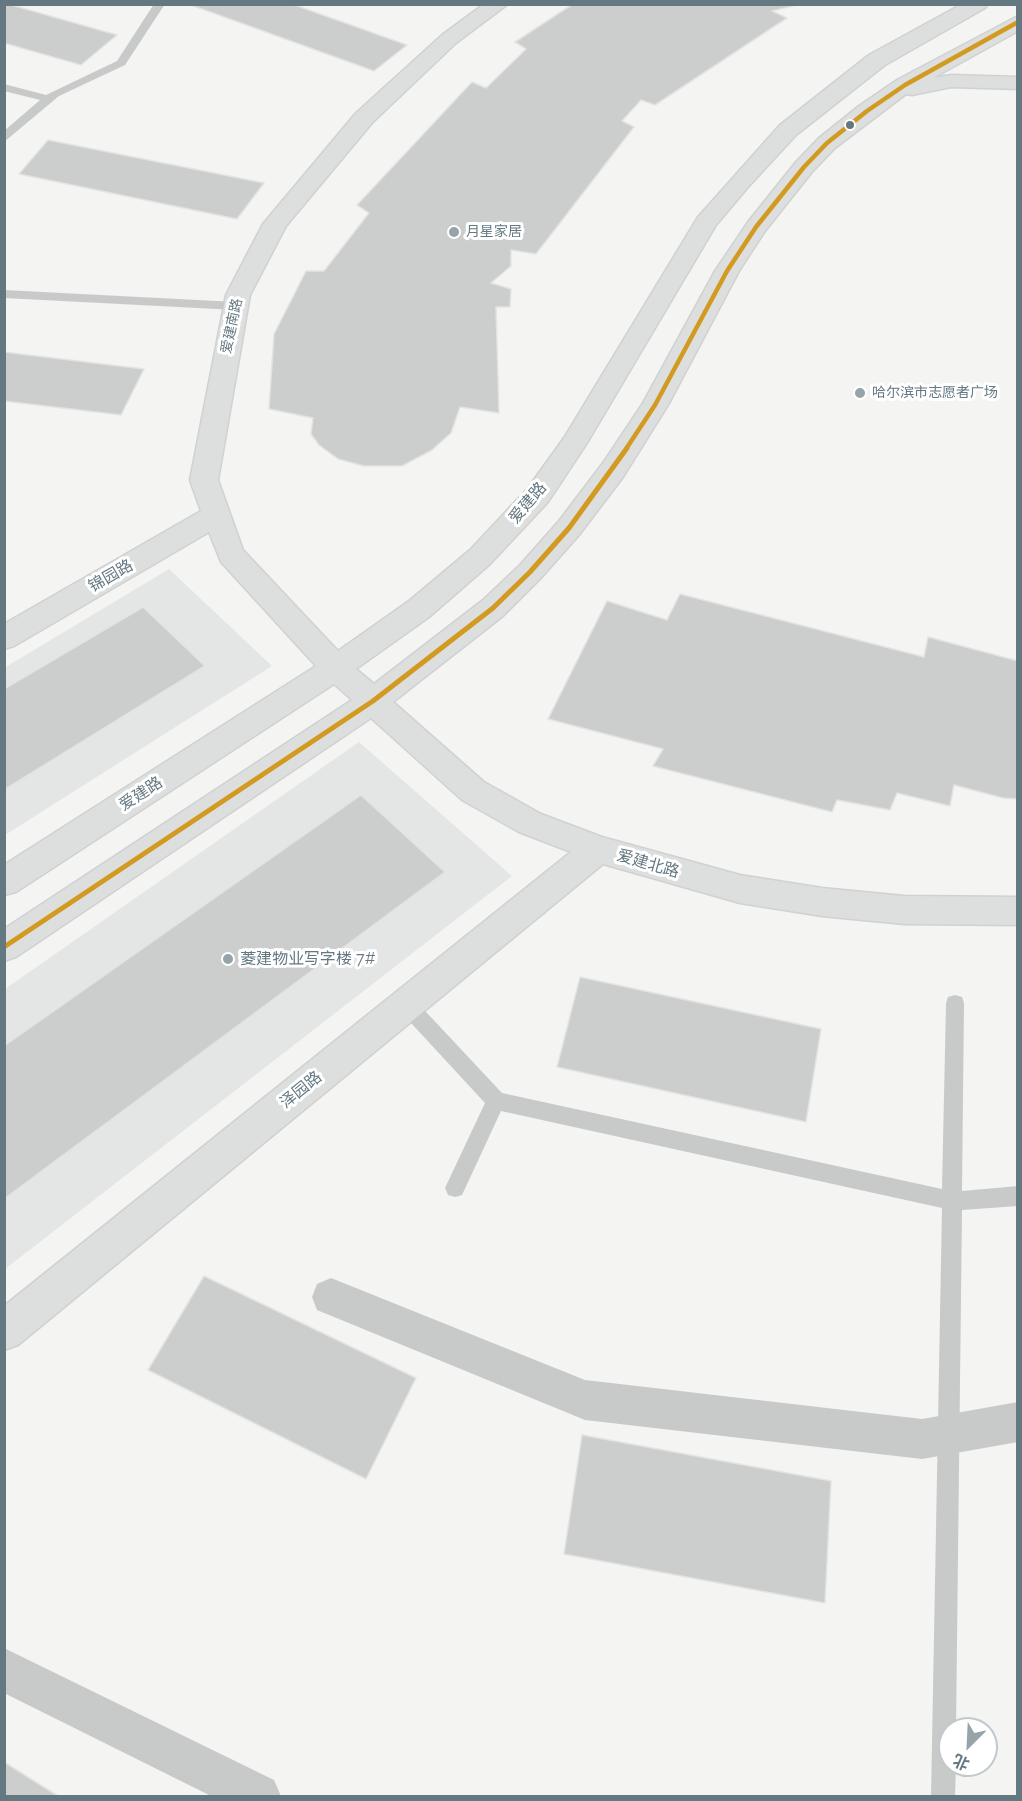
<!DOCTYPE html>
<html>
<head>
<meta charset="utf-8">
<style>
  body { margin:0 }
  #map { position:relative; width:1022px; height:1801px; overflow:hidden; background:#f4f4f2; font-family:Raleway,"Noto Sans SC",sans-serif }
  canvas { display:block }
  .frame { position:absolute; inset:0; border:6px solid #647882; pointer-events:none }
  .north { position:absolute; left:938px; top:1717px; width:60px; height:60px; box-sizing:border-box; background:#fff; border:2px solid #c1c9cd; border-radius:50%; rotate:204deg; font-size:16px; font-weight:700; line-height:24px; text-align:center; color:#647882 }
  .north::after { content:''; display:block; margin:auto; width:21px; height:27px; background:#96a3a9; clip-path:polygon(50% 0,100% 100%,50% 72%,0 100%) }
</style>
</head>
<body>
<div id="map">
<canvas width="1022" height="1801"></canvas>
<div class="frame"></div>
<div class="north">北</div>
</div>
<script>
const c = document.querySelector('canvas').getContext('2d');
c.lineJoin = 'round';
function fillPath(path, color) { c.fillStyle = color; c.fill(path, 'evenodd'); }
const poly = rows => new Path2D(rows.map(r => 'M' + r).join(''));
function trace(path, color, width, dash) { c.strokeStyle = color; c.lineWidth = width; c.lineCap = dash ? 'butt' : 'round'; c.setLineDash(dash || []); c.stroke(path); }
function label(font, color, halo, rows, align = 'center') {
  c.font = font + ' Raleway,"Noto Sans SC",sans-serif'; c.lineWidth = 6; c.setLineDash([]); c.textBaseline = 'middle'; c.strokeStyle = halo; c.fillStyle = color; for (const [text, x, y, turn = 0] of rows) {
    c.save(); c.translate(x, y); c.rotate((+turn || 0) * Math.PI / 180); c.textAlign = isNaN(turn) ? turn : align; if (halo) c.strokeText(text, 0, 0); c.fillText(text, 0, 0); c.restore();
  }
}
fillPath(poly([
  [169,569,272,666,5,835,4,668],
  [359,742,512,876,5,1269,5,989]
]), '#e4e5e5');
const building = poly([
  [4,4,8,4,117,35,81,65,4,43,4,4],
  [292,4,407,45,374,71,191,5,292,4],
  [573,4,801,4,772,11,787,18,655,105,641,100,622,121,634,127,536,254,511,250,511,266,491,283,511,289,510,307,496,307,499,413,460,407,451,433,432,450,402,466,364,466,338,459,319,445,311,434,313,418,269,409,274,334,306,271,324,271,369,213,357,205,472,82,486,88,526,49,515,42,573,4],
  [48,140,264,183,237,219,19,174,48,140],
  [4,352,144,369,121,415,4,401,4,352],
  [680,594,924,657,928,637,1018,661,1018,799,1003,798,954,785,950,806,897,793,890,810,837,800,832,812,653,766,663,749,548,719,607,601,667,620,680,594],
  [143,607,205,666,4,790,4,689,143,607],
  [361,795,445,872,4,1199,4,1046,361,795],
  [580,977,821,1029,806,1122,557,1067,580,977],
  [204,1276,416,1378,366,1479,148,1370,204,1276],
  [582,1435,831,1481,825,1603,564,1554,582,1435],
  [4,1762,58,1796,4,1796,4,1762]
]);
fillPath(building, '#cccecd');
trace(building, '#e3e3e2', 1.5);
const secondary = poly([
  [484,4,508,4,456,43,372,123,286,226,250,295,218,480,243,550,338,651,409,601,470,550,528,488,564,438,698,217,780,125,869,55,962,4,988,4,985,8,885,65,796,135,749,186,716,225,587,443,548,502,490,564,429,617,356,669,374,684,483,600,520,565,559,521,603,463,643,403,715,271,748,222,796,162,819,138,859,106,897,80,1018,16,1018,31,933,78,951,75,1018,77,1018,89,951,87,912,95,906,94,835,148,812,172,765,231,739,271,668,405,623,477,579,535,540,579,503,616,393,702,484,782,541,814,602,837,740,875,822,888,904,896,1018,897,1018,925,904,924,822,916,740,903,603,864,18,1345,4,1350,4,1306,571,852,519,832,462,800,371,718,16,957,4,961,4,929,352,700,334,684,16,892,4,895,4,865,316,666,221,562,209,532,14,646,4,649,4,624,201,511,190,480,226,295,263,224,356,113,442,35,484,4]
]);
trace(secondary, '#d0d2d2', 3);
fillPath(poly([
  [154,4,165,4,125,65,59,96,4,142,4,131,40,100,4,91,4,84,46,95,117,61,154,4],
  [4,290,236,302,243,306,236,310,4,298,4,290],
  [955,995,962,997,964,1003,962,1191,1018,1186,1018,1206,962,1210,956,1729,950,1729,950,1765,956,1765,955,1796,931,1796,942,1208,501,1111,462,1195,455,1197,448,1195,445,1188,485,1103,399,1010,397,1004,399,998,406,996,413,998,502,1093,942,1189,946,1003,948,997,955,995]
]), '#c8caca');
fillPath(poly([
  [331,1278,585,1380,922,1419,1018,1402,1018,1442,922,1459,585,1420,317,1310,312,1297,317,1284,331,1278],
  [4,1648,274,1780,281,1796,211,1796,4,1693,4,1648]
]), '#c8caca');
fillPath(secondary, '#dddede');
trace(poly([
  [626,449,655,405,727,271,756,227,804,167,827,143,867,111,905,85,1018,22]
]), '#d29a20', 4.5);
trace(poly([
  [4,947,373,701,493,608,530,572,569,528,627,448]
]), '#d29a20', 5);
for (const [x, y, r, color] of [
  [850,125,5,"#647882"],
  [454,232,6,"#96a3a9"],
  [860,393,6,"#96a3a9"],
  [228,959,6,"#96a3a9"]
]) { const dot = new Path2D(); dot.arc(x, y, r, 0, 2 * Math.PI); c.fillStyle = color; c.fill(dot); trace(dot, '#fff', 2); }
label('14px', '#647882', '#fff', [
  ["月星家居",466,232],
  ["哈尔滨市志愿者广场",872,393]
], 'left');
label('14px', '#647882', '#fff', [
  ["爱建南路",232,326,-78]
]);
label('16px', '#647882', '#fff', [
  ["爱建路",528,503,-50],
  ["锦园路",111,576,-30],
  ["爱建路",141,794,-33],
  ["爱建北路",648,864,16],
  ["泽园路",301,1090,-39]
]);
label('16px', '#647882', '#fff', [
  ["菱建物业写字楼 7#",240,959]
], 'left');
</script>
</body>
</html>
